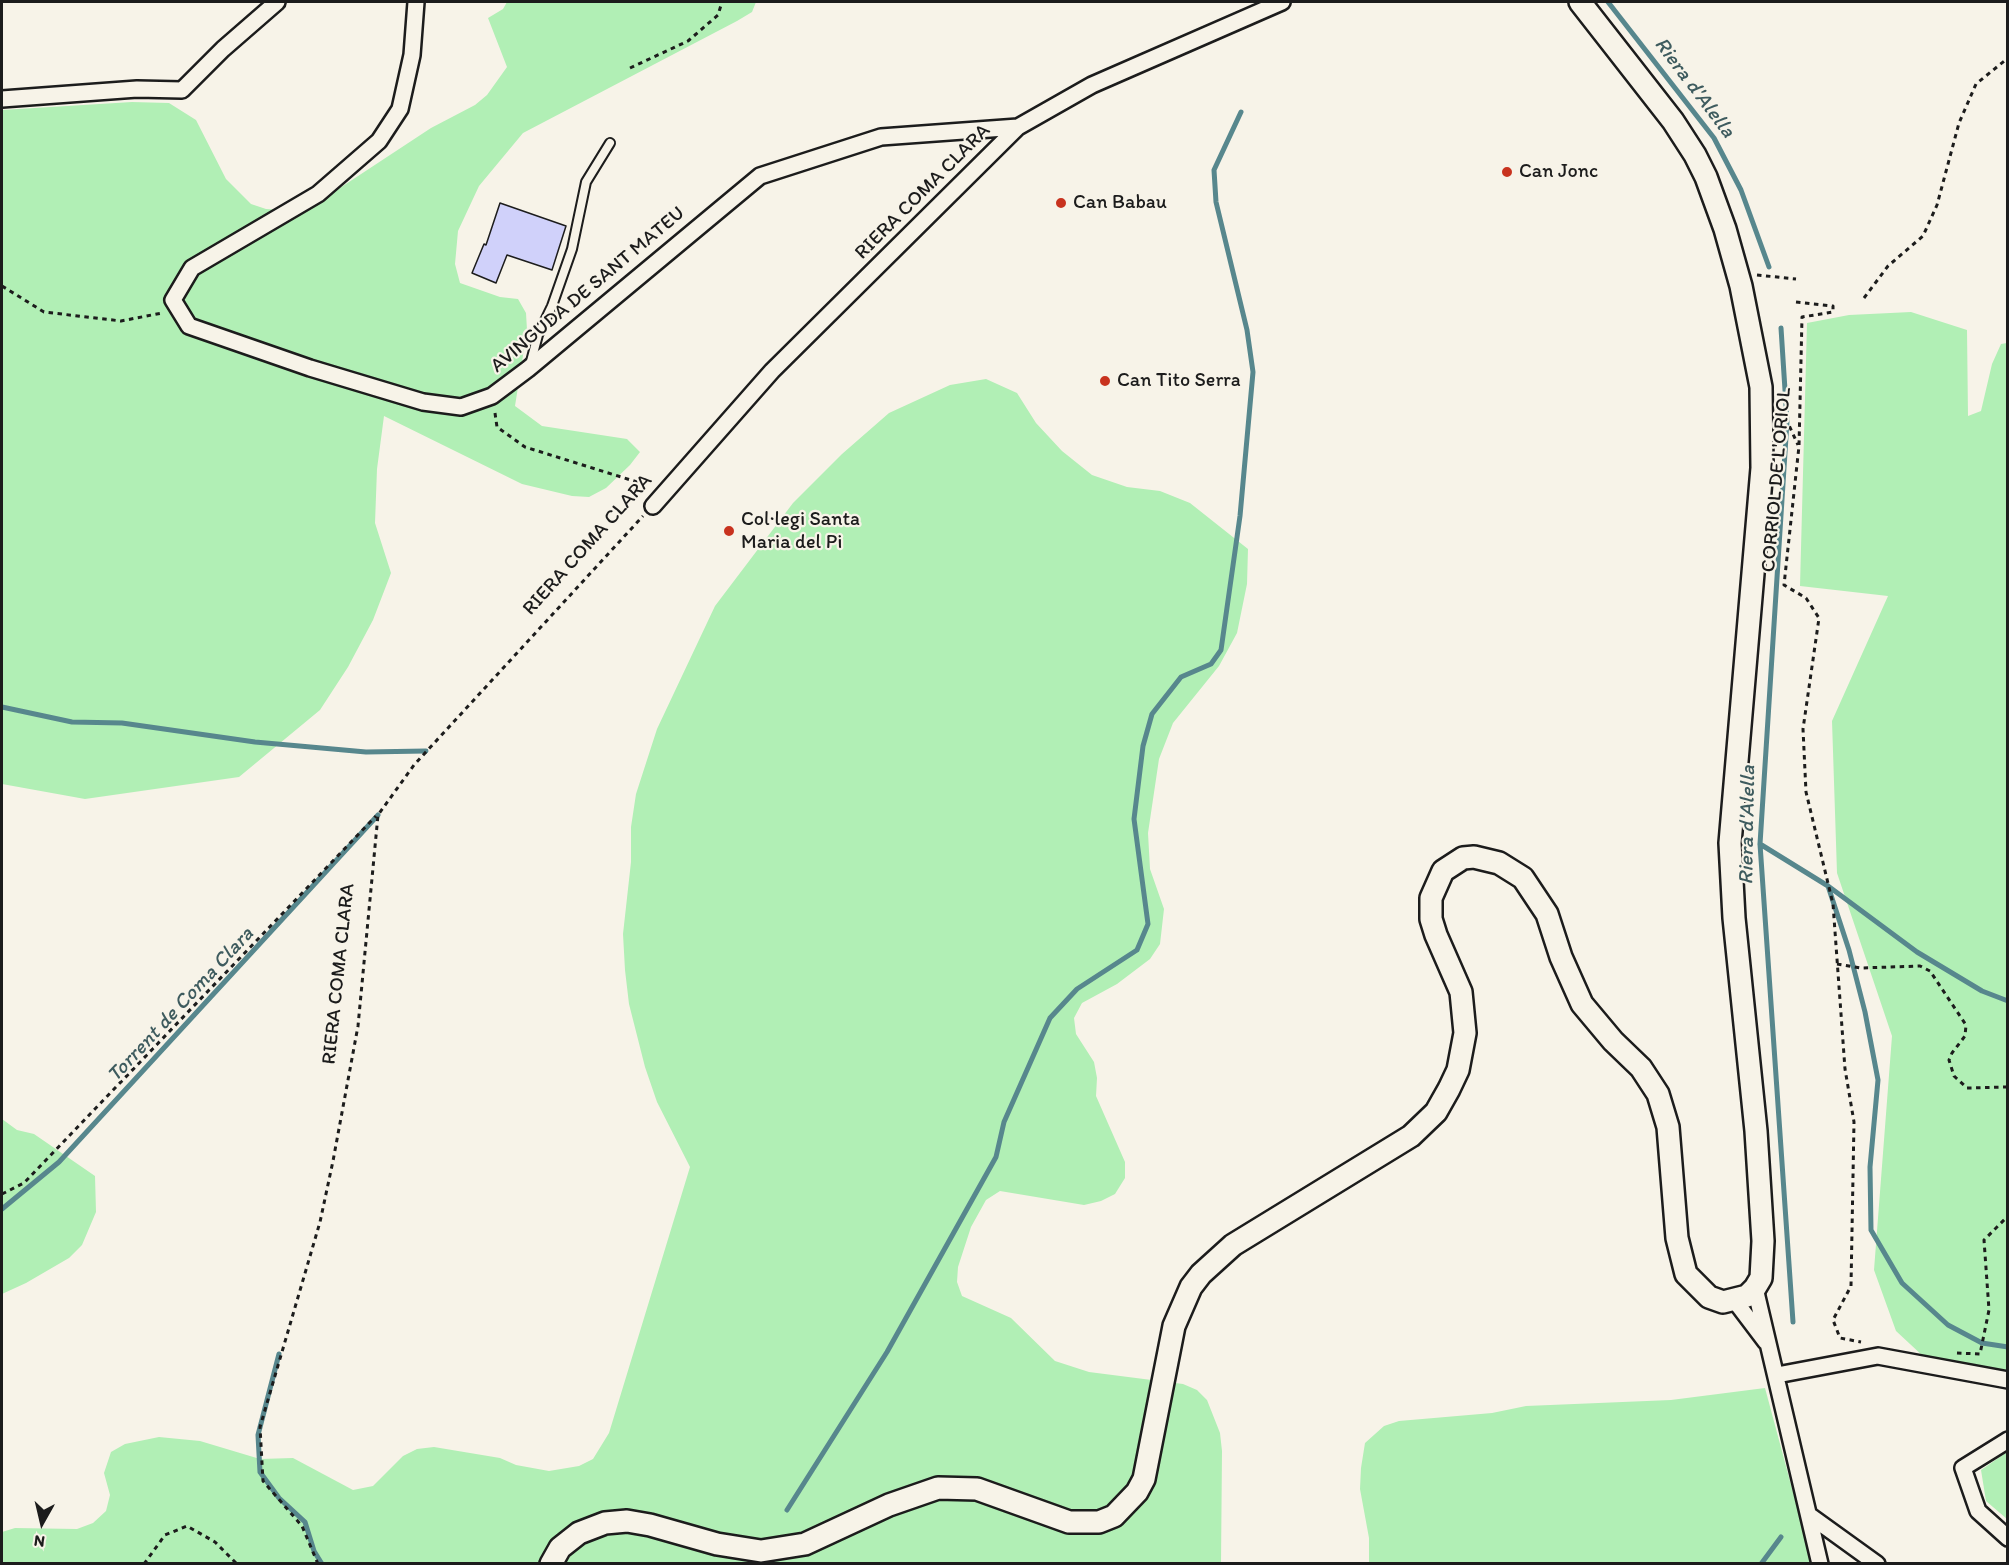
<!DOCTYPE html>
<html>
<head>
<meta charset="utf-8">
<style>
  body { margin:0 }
  #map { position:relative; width:2009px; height:1565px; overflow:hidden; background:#f7f3e8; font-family:Itim,sans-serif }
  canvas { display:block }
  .frame { position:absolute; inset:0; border:3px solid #1c1c1c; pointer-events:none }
  .north { position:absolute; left:12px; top:1493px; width:60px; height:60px; -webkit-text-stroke:4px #f7f3e8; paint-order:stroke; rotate:188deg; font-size:16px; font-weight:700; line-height:24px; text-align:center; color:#1c1c1c }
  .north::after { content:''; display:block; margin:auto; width:21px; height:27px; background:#1c1c1c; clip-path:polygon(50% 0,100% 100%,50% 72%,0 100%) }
</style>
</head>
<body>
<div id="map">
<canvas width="2009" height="1565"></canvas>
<div class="frame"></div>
<div class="north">N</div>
</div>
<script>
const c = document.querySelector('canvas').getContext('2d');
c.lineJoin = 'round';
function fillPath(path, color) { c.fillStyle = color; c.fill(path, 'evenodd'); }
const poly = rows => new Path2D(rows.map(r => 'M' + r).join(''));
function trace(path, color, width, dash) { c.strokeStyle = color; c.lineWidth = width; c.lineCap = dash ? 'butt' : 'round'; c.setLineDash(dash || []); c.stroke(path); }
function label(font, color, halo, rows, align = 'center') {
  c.font = font + ' Itim,sans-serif'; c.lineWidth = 4.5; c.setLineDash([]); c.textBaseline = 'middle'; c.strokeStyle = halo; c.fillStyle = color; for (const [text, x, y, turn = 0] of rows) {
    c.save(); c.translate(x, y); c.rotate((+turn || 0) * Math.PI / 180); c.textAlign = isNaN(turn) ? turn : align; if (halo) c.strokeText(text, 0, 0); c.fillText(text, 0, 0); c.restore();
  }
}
fillPath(poly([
  [507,2,756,2,752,12,737,21,523,133,479,186,458,231,455,264,460,283,500,297,518,299,526,313,527,330,515,406,542,426,627,439,640,452,630,465,606,488,589,497,572,496,522,484,384,416,377,469,375,523,391,573,373,620,348,667,320,710,239,777,85,799,2,784,2,110,132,102,169,103,196,120,226,179,251,204,266,209,283,210,314,205,431,128,475,105,487,95,507,67,488,18,503,9],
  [1911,312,1967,330,1968,416,1981,411,1992,364,2001,344,2007,343,2007,1375,1924,1357,1896,1331,1874,1270,1892,1036,1837,873,1832,721,1888,596,1800,586,1807,323,1849,315],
  [986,379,1017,393,1036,423,1062,451,1092,475,1127,487,1160,491,1190,503,1248,549,1247,584,1237,633,1219,666,1173,723,1159,759,1148,833,1150,869,1164,909,1160,944,1150,959,1117,984,1082,1003,1074,1018,1076,1034,1094,1062,1097,1078,1096,1096,1125,1162,1125,1178,1115,1194,1101,1201,1084,1205,1000,1191,986,1200,971,1227,958,1267,957,1282,962,1296,1011,1318,1055,1361,1089,1372,1183,1384,1197,1390,1207,1400,1220,1433,1222,1451,1221,1563,2,1564,2,1532,15,1528,77,1529,93,1523,106,1511,110,1495,104,1473,111,1452,125,1444,159,1437,200,1441,260,1459,293,1458,353,1490,373,1486,403,1456,417,1449,434,1447,500,1458,516,1465,549,1471,579,1466,593,1459,609,1433,690,1167,657,1102,645,1067,629,1004,625,970,623,934,631,862,631,827,636,794,657,729,715,606,793,503,842,454,889,413,950,385],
  [2,1119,17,1130,34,1134,95,1176,96,1212,82,1245,69,1258,26,1283,2,1294],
  [1765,1388,1812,1563,1369,1563,1369,1538,1360,1489,1361,1468,1365,1443,1384,1426,1399,1421,1492,1413,1526,1406,1671,1400],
  [2007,1452,2007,1519,1986,1501,1981,1470]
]), '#b1efb5');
trace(poly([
  [1608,2,1714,138,1741,190,1769,267],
  [1781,328,1787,421,1760,844,1793,1322],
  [2,707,72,722,122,723,255,742,366,752,426,751],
  [1760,844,1828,886,1849,950,1865,1012,1878,1080,1870,1167,1871,1230,1902,1283,1948,1325,1982,1343,2008,1347],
  [1828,886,1917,952,1982,991,2008,1001],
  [2,1209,59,1162,378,815],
  [279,1354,258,1435,260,1472,279,1498,305,1522,314,1551,322,1564],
  [787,1510,887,1352,996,1157,1004,1122,1050,1018,1077,989,1137,950,1148,924,1134,819,1143,746,1152,714,1181,677,1211,664,1221,650,1240,516,1253,372,1247,330,1216,202,1214,170,1241,112],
  [1761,1564,1781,1537]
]), '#57878d', 5);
const building = poly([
  [500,203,566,226,552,270,507,255,496,283,472,273,484,244,486,245,500,203]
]);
fillPath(building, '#d0d1fa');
trace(building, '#1c1c1c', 1.5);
const lane = poly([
  [530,365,538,335,552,306,572,249,586,182,610,143]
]);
const street = poly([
  [416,2,412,55,400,109,379,141,318,194,192,268,173,300,189,326,310,368,423,402,461,407,492,396,528,369,760,176,881,137,1018,127],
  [2,99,137,89,182,90,223,49,277,2],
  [653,506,772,371,1018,127,1092,85,1282,2],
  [1755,1288,1820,1564],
  [1735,1301,1766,1342],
  [1777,1375,1878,1356,2008,1380],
  [2008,1440,1963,1468,1978,1511,2008,1538],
  [1809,1515,1877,1564]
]);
const secondary = poly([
  [551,1564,560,1548,579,1533,605,1523,627,1521,650,1525,717,1544,761,1551,805,1544,889,1505,938,1488,977,1489,1069,1522,1099,1522,1114,1516,1137,1492,1144,1479,1174,1326,1191,1287,1201,1274,1233,1245,1411,1136,1436,1112,1449,1089,1458,1070,1465,1033,1461,992,1436,935,1431,919,1431,898,1443,871,1463,858,1474,857,1499,863,1523,878,1547,914,1561,957,1582,1004,1613,1041,1641,1068,1658,1094,1668,1127,1677,1238,1686,1274,1709,1297,1723,1302,1747,1296,1755,1288,1761,1278,1763,1241,1756,1131,1734,918,1730,843,1762,468,1761,387,1741,286,1725,229,1706,177,1695,155,1673,121,1580,2]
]);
trace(lane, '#1c1c1c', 12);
trace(street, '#1c1c1c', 20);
trace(secondary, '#1c1c1c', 26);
trace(poly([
  [630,68,688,41,718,15,722,2],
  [1757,275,1796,279],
  [2,286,44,312,121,321,162,313],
  [1864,298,1888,266,1923,236,1937,205,1959,123,1976,84,2008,58],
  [1796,302,1833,306,1833,312,1802,317,1799,446,1784,585,1806,598,1819,618,1803,729,1806,792,1833,904,1845,1069,1854,1122,1851,1286,1833,1320,1840,1338,1861,1342],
  [1782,410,1798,445],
  [495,413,497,427,525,447,650,486],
  [1837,964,1861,968,1920,966,1930,971,1966,1025,1965,1036,1952,1053,1949,1060,1954,1076,1967,1088,2008,1087],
  [2,1194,24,1183,376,816],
  [1957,1353,1980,1354,1989,1310,1984,1240,2008,1216],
  [144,1564,165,1535,187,1526,215,1542,237,1564],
  [318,1564,302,1526,263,1481,260,1427,320,1222,333,1161,358,1026,378,815,414,765,643,516]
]), '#1c1c1c', 3, [4.5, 4.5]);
trace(lane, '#f7f3e8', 8);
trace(street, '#f7f3e8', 15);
trace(secondary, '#f7f3e8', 21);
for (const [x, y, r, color] of [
  [1507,172,6,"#c8321e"],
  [1061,203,6,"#c8321e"],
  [1105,381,6,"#c8321e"],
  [729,531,6,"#c8321e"]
]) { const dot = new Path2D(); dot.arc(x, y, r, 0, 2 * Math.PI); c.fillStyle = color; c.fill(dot); trace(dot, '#f7f3e8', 2); }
label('20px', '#1c1c1c', '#f7f3e8', [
  ["Can Jonc",1519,172],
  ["Can Babau",1073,203],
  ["Can Tito Serra",1117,381],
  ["Col·legi Santa",741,520],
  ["Maria del Pi",741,543]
], 'left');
label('20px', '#1c1c1c', '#f7f3e8', [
  ["RIERA COMA CLARA",923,192,-45],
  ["AVINGUDA DE SANT MATEU",588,290,-40],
  ["CORRIOL DE L'ORIOL",1777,480,-85],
  ["RIERA COMA CLARA",588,545,-48],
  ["RIERA COMA CLARA",339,974,-84]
]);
label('italic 21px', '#3e5b5e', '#f7f3e8', [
  ["Riera d'Alella",1694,88,53],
  ["Riera d'Alella",1748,825,-89],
  ["Torrent de Coma Clara",181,1005,-47]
]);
</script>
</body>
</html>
